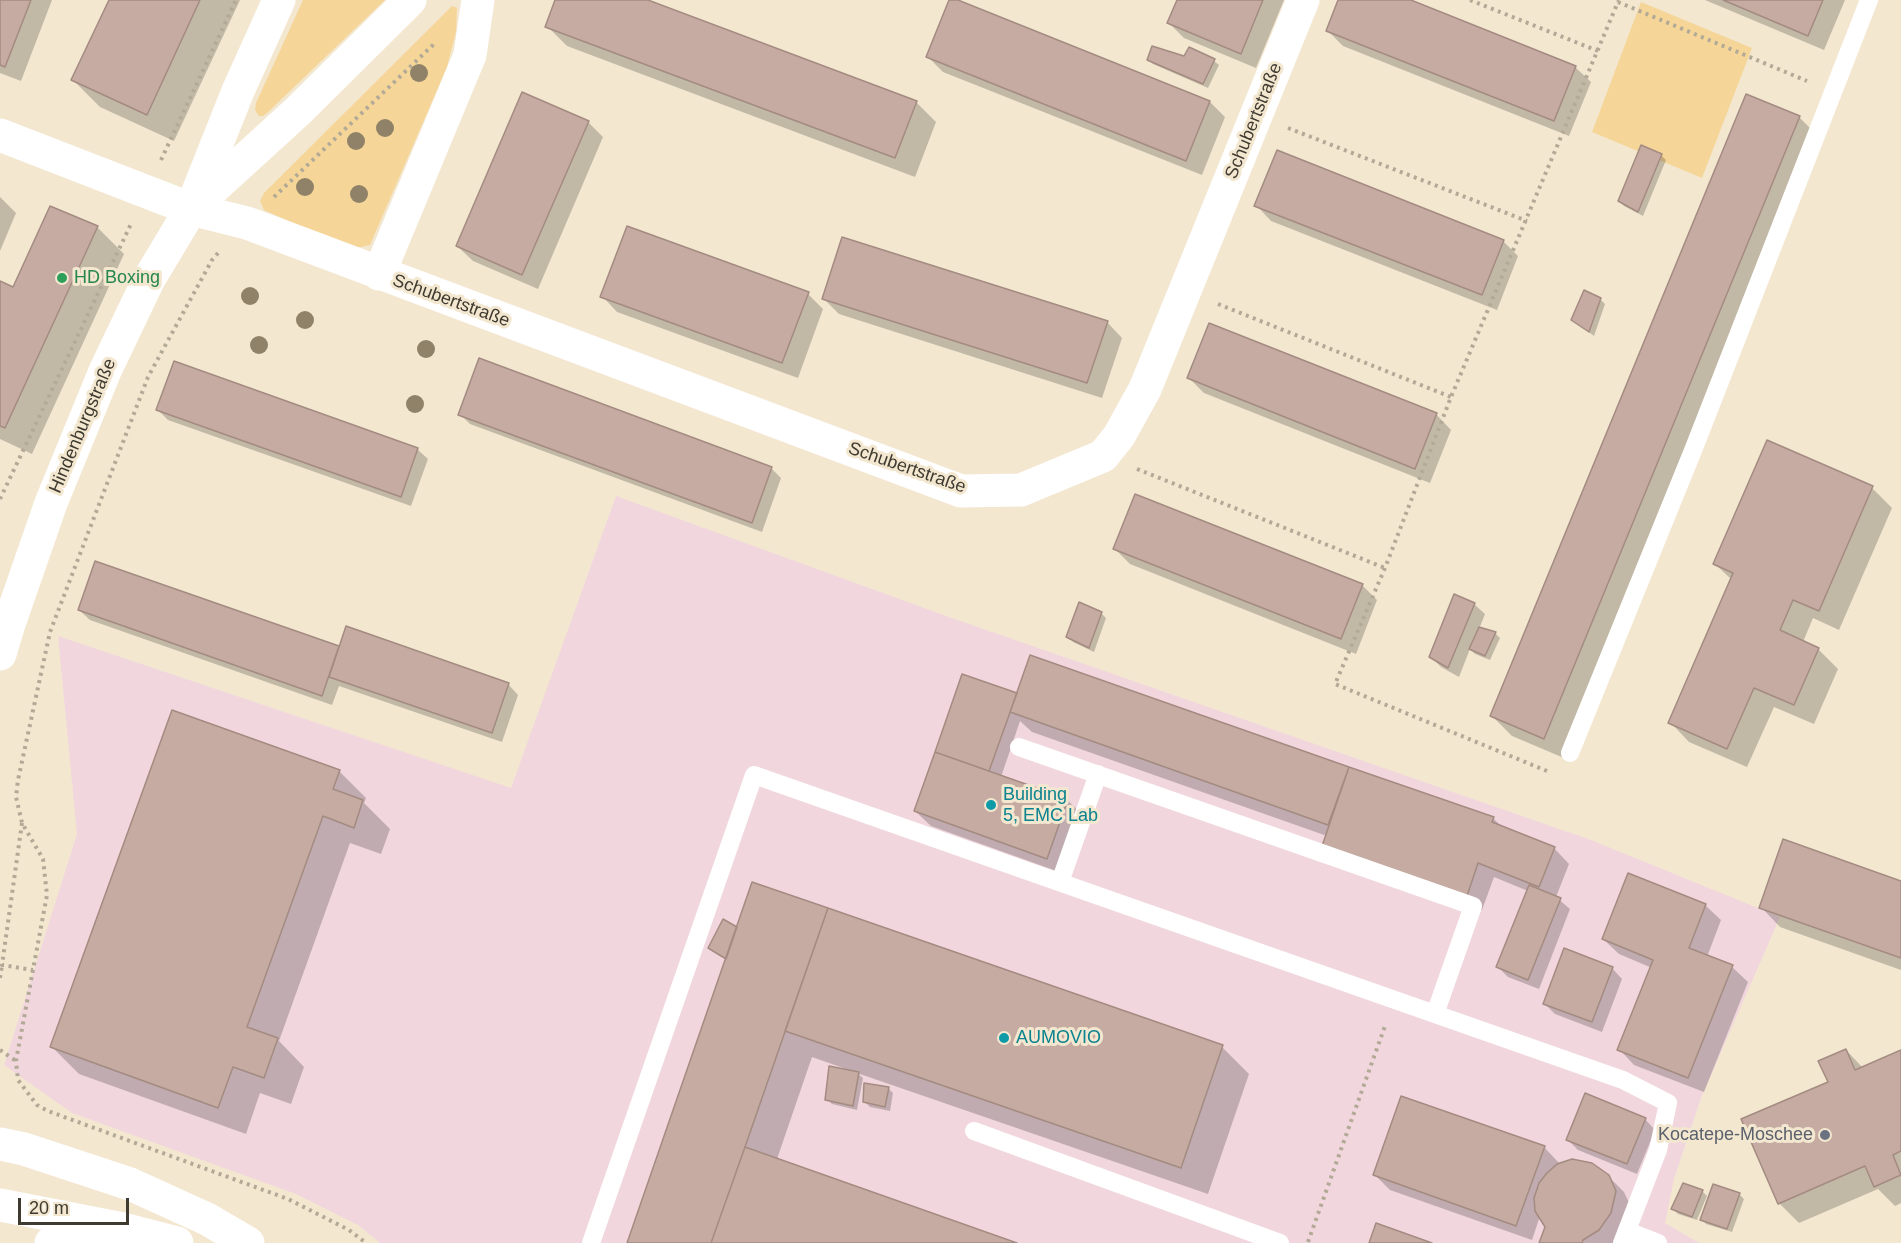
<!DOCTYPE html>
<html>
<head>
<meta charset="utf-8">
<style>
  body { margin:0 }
  #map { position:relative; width:1901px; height:1243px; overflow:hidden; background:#f3e7d0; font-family:Arial,sans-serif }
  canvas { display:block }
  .scale { position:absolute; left:18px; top:1198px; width:111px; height:27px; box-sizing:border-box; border:3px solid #3e3a30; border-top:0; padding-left:8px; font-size:18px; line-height:21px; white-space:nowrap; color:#3e3a30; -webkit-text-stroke:4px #f3e7d0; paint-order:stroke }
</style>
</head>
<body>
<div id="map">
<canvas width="1901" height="1243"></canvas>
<div class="scale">20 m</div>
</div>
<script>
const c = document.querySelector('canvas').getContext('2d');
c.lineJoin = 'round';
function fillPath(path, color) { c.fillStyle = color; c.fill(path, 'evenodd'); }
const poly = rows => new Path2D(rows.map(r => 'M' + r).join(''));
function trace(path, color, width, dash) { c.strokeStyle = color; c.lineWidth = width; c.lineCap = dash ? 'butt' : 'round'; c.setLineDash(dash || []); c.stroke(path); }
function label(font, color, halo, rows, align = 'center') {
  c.font = font + ' Arial,sans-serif'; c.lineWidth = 6; c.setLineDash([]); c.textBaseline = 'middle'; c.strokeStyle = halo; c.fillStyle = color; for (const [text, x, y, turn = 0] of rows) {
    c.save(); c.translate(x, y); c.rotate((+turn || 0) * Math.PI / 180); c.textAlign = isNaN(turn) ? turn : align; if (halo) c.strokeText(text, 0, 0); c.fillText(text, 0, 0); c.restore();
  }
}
fillPath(poly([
  [616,496,949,617,1591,840,1780,917,1701,1098,1674,1179,1665,1223,1699,1243,380,1243,358,1225,296,1194,72,1113,4,1065,77,834,58,636,511,788]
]), '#f1d7dd');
fillPath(poly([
  [303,0,385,0,267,113,263,116,259,116,255,110,256,103],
  [1641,2,1752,48,1702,178,1592,132],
  [452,6,457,8,456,32,447,67,370,245,351,249,264,210,260,201,264,193]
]), '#f5d698');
fillPath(poly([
  [0,0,52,0,21,81,0,73],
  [110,0,240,0,174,141,100,107,73,80],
  [557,0,643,0,916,102,936,122,915,177,567,46,547,26],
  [951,0,1210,102,1225,117,1202,175,943,72,928,57],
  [1178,0,1284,0,1256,68,1184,38,1169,23],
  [1340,0,1407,0,1575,67,1591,82,1569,136,1343,46,1328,31],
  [1705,0,1845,0,1824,50],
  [1190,49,1214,61,1219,65,1208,88,1153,64,1148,59,1185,58],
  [1799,117,1819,137,1564,758,1512,736,1492,716],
  [588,122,603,137,538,289,473,261,457,246],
  [1642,147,1661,155,1666,160,1643,216,1624,206,1620,201],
  [0,197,16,213,0,251],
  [1256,205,1503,241,1518,256,1497,310,1271,221],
  [97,227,124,254,32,454,0,439,0,283,13,289],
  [808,294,823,309,798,378,617,312,602,296],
  [824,299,1107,322,1122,338,1102,398,839,314],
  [1600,299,1605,304,1594,336,1573,320],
  [1189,378,1436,414,1451,430,1430,483,1204,393],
  [158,410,417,449,428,459,411,506,168,420],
  [460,414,771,468,781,478,762,532,470,424],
  [1768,442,1872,488,1892,508,1839,630,1813,618,1803,642,1818,649,1838,669,1814,724,1774,707,1747,767,1689,742,1670,722,1732,580,1715,564],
  [1115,549,1362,585,1377,600,1356,654,1130,564],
  [96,563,340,648,508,684,518,695,502,742,339,686,332,705,90,620,79,610],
  [1474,604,1485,614,1479,629,1496,634,1500,638,1490,660,1475,654,1470,649,1459,677,1441,667,1431,657],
  [1101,613,1106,618,1094,652,1073,642,1068,637],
  [963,676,1016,694,1348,769,1493,818,1503,828,1554,848,1569,864,1556,897,1570,909,1539,989,1508,977,1498,967,1528,891,1494,877,1482,910,1339,861,1327,836,1032,732,1020,721,1001,777,1067,800,1083,815,1062,873,931,826,915,811],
  [339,771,366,798,364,803,390,829,381,854,350,843,279,1041,304,1067,291,1104,260,1093,246,1134,79,1074,52,1047],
  [1901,882,1901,970,1780,927,1761,907],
  [1705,905,1721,920,1707,957,1732,967,1748,982,1704,1092,1634,1065,1619,1049,1652,968,1619,954,1603,939],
  [738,929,1222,1047,1249,1074,1208,1194,857,1073,863,1078,857,1110,832,1104,827,1099,846,1069,812,1057,777,1159,1013,1243,629,1243,727,960,710,948],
  [1612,968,1622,979,1602,1032,1555,1014,1545,1004],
  [1846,1050,1863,1068,1901,1052,1901,1203,1895,1206,1878,1189,1799,1223,1779,1203,1830,1083],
  [888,1088,893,1093,890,1111,870,1107,865,1102],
  [1645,1119,1655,1130,1637,1174,1578,1150,1568,1140],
  [1544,1147,1559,1163,1558,1166,1608,1176,1624,1192,1631,1207,1616,1243,1541,1243,1547,1227,1540,1216,1532,1240,1390,1190,1375,1175],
  [1702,1191,1707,1196,1697,1220,1678,1214,1673,1209],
  [1739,1194,1744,1199,1732,1232,1706,1224,1702,1219]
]), '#0003');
const building = poly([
  [0,0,31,0,5,67,0,65,0,0],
  [109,0,200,0,147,115,71,80,109,0],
  [555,0,648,0,917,101,895,158,545,27,555,0],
  [949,0,958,0,1210,101,1186,161,926,57,949,0],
  [1177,0,1263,0,1241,54,1167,23,1177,0],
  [1338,0,1411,0,1576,66,1554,121,1326,31,1338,0],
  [1723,0,1823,0,1808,36,1723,0],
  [1152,46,1184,56,1189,47,1215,59,1203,84,1147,60,1152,46],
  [522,92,589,121,522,275,456,246,522,92],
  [1746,94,1800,116,1544,739,1490,716,1746,94],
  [1641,145,1662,154,1638,212,1618,201,1641,145],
  [1277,150,1504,240,1482,295,1254,206,1277,150],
  [50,206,98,226,5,428,0,426,0,281,13,287,50,206],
  [627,226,809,292,782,363,600,297,627,226],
  [842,237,1108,321,1087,383,822,299,842,237],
  [1584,290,1601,298,1589,332,1571,320,1584,290],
  [1209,323,1437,413,1415,469,1187,378,1209,323],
  [479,358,772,467,752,523,458,415,479,358],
  [174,361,418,448,401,497,156,410,174,361],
  [1767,440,1873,486,1819,611,1793,600,1780,630,1819,648,1794,705,1754,688,1727,749,1668,723,1733,573,1713,564,1767,440],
  [1135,494,1363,584,1341,639,1113,549,1135,494],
  [95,561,339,646,322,696,78,610,95,561],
  [1454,594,1475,603,1448,668,1429,657,1454,594],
  [1079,602,1102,612,1089,648,1066,637,1079,602],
  [346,626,509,683,492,733,329,677,346,626],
  [1479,627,1496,632,1485,656,1469,649,1479,627],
  [1030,655,1349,767,1328,825,1010,712,1030,655],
  [962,674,1017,693,989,771,935,752,962,674],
  [172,710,340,770,333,789,363,800,354,828,323,816,247,1027,278,1038,264,1078,233,1067,218,1108,50,1047,172,710],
  [935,752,1068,799,1047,859,914,811,935,752],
  [1349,767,1494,817,1492,822,1555,847,1539,887,1478,863,1467,896,1322,846,1349,767],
  [1783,839,1901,881,1901,958,1759,908,1783,839],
  [1628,873,1706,904,1689,948,1733,965,1688,1078,1617,1050,1653,960,1602,939,1628,873],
  [752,882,828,908,745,1147,711,1243,627,1243,752,882],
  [1529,885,1561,898,1528,980,1496,967,1529,885],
  [828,908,1223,1045,1181,1168,785,1031,828,908],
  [723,919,737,927,726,959,708,948,723,919],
  [1564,948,1613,967,1592,1022,1543,1004,1564,948],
  [1846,1049,1855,1070,1901,1050,1901,1151,1893,1155,1901,1175,1874,1187,1865,1166,1778,1204,1741,1119,1828,1082,1818,1061,1846,1049],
  [829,1066,859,1072,853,1106,825,1100,829,1066],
  [864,1083,889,1087,885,1107,863,1102,864,1083],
  [1585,1093,1646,1118,1627,1164,1566,1140,1585,1093],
  [1401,1096,1545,1146,1516,1226,1373,1175,1401,1096],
  [745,1147,1017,1243,711,1243,745,1147],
  [1572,1159,1592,1163,1609,1175,1616,1191,1611,1213,1599,1230,1583,1240,1582,1243,1539,1243,1545,1227,1535,1211,1534,1198,1539,1183,1547,1173,1557,1164,1572,1159],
  [1683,1183,1703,1190,1692,1217,1671,1209,1683,1183],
  [1713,1184,1740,1193,1727,1229,1700,1220,1713,1184],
  [1376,1223,1432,1243,1369,1243,1376,1223]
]);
fillPath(building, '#c5aba1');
trace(building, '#a48b81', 1.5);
trace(poly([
  [1470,0,1598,51],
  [1288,128,1527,221],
  [161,160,236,0],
  [274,197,434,44],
  [218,253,212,260,148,377,50,632,18,780,16,797,22,823,43,859,47,895,16,1061,18,1080,37,1105,48,1111,288,1199,349,1230,366,1243],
  [1218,304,1451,397],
  [1137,469,1385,568],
  [0,499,131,224],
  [1547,771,1335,684,1385,568,1451,397,1618,2,1807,81],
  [22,823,2,965,33,970],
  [0,978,2,965],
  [0,1050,16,1061],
  [1308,1242,1385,1026]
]), '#b2a996', 4, [3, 4.5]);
trace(poly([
  [1019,747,1473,906,1435,1014],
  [1570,753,1694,448,1869,0],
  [1060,882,1098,774],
  [974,1131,1280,1243],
  [1627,1231,1658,1243],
  [591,1243,754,775,1623,1080,1668,1103,1658,1150,1622,1243]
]), '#fff', 18);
trace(poly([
  [0,135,191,209,247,223,961,491,1021,490,1103,456,1119,436,1145,389,1303,0],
  [379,274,470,55,478,0]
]), '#fff', 33);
trace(poly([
  [0,1144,24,1149,130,1184,207,1219,248,1243],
  [0,1205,123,1229,177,1243],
  [51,1243,83,1232,101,1231]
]), '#fff', 33);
trace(poly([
  [196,204,298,111,410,0],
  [0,654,9,624,51,503,105,371,149,279,191,209,238,91,279,0]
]), '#fff', 33);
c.fillStyle = '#8f8268';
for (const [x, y] of [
  [419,73],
  [385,128],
  [356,141],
  [305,187],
  [359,194],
  [250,296],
  [305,320],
  [259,345],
  [426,349],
  [415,404]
]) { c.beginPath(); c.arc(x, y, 9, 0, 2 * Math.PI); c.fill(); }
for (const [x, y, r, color] of [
  [62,278,6,"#2e9e5b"],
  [991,805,6,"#0f9aa8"],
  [1004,1038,6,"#0f9aa8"],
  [1825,1135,6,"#6b7280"]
]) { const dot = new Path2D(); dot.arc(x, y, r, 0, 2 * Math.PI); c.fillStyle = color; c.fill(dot); trace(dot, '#f3e7d0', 2); }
label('18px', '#3e3a30', '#f3e7d0', [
  ["Schubertstraße",1254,121,-68],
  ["Schubertstraße",451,301,20],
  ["Hindenburgstraße",83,426,-67],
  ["Schubertstraße",907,468,19]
]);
label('18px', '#27864d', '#f3e7d0', [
  ["HD Boxing",74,278]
], 'left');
label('18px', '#0d838f', '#f3e7d0', [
  ["Building",1003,795],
  ["5, EMC Lab",1003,816],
  ["AUMOVIO",1016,1038]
], 'left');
label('18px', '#5b616d', '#f3e7d0', [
  ["Kocatepe-Moschee",1813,1135]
], 'right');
</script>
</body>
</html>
